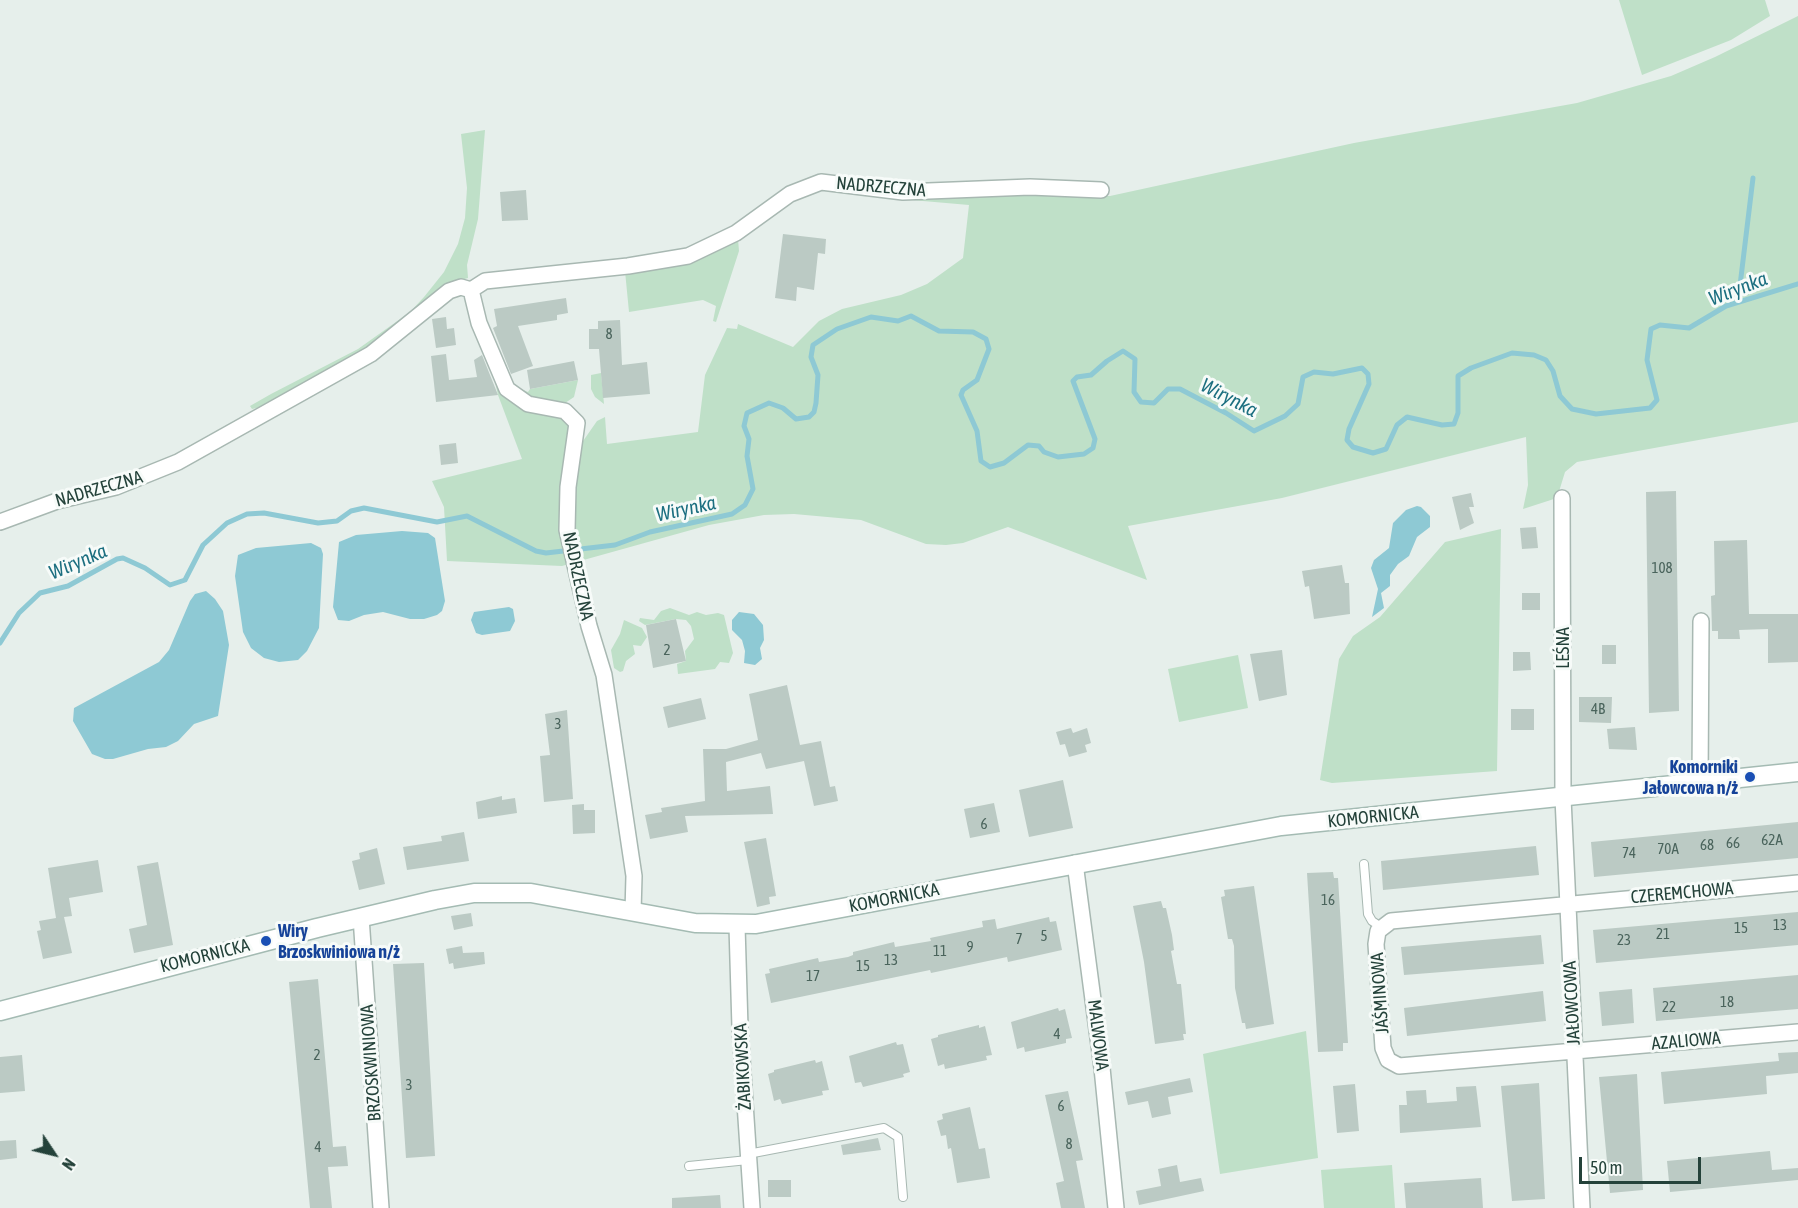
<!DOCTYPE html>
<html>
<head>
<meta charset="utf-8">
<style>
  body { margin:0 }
  #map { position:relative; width:1798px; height:1208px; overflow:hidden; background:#e6efeb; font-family:"Asap Condensed",sans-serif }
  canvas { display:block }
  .north { position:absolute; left:24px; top:1124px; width:60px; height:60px; -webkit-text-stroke:4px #f7fbf9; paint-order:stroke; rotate:125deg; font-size:16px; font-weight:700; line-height:24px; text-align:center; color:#24423a }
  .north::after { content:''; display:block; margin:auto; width:21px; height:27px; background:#24423a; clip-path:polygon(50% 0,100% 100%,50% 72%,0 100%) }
  .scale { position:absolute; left:1579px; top:1157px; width:122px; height:27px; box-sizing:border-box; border:3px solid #24423a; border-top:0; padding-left:8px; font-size:18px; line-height:21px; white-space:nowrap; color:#24423a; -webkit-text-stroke:4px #f7fbf9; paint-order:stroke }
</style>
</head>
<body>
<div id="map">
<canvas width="1798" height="1208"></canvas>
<div class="north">N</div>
<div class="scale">50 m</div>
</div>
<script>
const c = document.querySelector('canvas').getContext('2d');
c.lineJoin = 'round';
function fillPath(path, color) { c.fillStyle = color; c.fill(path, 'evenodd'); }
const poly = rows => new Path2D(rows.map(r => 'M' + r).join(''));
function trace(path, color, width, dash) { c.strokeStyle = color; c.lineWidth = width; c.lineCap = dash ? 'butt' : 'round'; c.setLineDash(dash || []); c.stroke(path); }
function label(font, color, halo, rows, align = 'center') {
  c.font = font + ' "Asap Condensed",sans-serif'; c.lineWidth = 6; c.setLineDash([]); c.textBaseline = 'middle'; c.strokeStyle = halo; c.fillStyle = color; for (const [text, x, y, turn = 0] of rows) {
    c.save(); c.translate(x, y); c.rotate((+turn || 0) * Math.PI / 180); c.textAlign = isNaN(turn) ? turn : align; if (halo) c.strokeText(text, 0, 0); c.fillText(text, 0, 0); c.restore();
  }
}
fillPath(poly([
  [1619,0,1765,0,1770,16,1731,40,1642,75],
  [1798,16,1798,422,1577,462,1565,472,1557,498,1523,509,1528,485,1526,437,1282,498,1128,526,1147,580,1008,527,963,543,946,545,926,544,861,520,794,514,764,515,709,525,562,566,447,561,444,507,432,481,522,459,498,395,493,373,503,394,515,404,567,418,581,444,597,421,605,417,607,444,698,432,705,375,727,328,737,329,738,324,793,347,819,321,842,309,901,295,927,284,963,258,969,205,900,199,1015,193,1110,196,1354,143,1577,103,1671,76,1715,57],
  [485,130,478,219,467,265,468,278,458,281,371,345,261,407,252,409,250,406,271,394,358,349,410,312,424,297,444,272,458,244,465,218,467,188,461,134],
  [738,239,739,251,716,322,713,321,716,306,703,300,629,312,625,271],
  [601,373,604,404,595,397,591,389,591,375],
  [578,380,574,397,565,403,533,399,514,386,528,392,530,389],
  [1501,529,1497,771,1332,783,1320,780,1339,659,1353,636,1380,617,1445,542],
  [670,608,689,615,697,612,706,615,718,613,724,615,733,653,729,663,720,662,715,669,678,674,677,664,686,661,685,651,694,639,691,626,686,620,676,619,645,625,639,621,640,618,654,620,661,611],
  [624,620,642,628,647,637,641,646,633,645,635,654,626,661,623,671,620,672,614,668,611,650,620,634],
  [1238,655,1248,708,1179,722,1168,669],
  [1306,1031,1318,1158,1220,1174,1203,1054],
  [1392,1165,1395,1208,1324,1208,1321,1170]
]), '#bfe0c8');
fillPath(poly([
  [1417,506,1421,507,1430,516,1430,527,1417,537,1409,556,1398,564,1390,575,1390,586,1381,593,1384,608,1372,617,1378,589,1371,568,1374,560,1389,548,1393,523,1406,510],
  [402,531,428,533,435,538,445,601,442,611,437,615,424,619,410,619,383,612,364,615,349,621,338,620,333,607,339,542,356,535],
  [311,543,321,548,323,554,319,628,307,651,298,660,279,662,264,658,251,648,243,632,235,576,238,555,256,548],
  [206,591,215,599,223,611,229,645,218,716,194,724,178,741,166,747,148,749,113,759,105,759,92,754,73,721,74,708,159,662,169,650,190,601,195,594],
  [509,607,513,609,515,621,510,631,482,635,476,633,471,620,474,612],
  [739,612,754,614,763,625,764,640,760,648,762,659,755,665,744,663,745,651,742,640,732,630,732,620]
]), '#8ec9d4');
trace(poly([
  [1738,302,1753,178],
  [0,643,19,613,40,593,68,586,117,559,123,558,145,568,170,585,185,580,203,545,227,523,247,514,264,513,318,523,337,521,351,511,364,508,437,522,467,516,536,551,546,553,615,545,650,532,732,514,745,505,753,489,747,456,749,439,744,426,747,413,769,403,783,408,796,419,809,417,814,412,816,403,818,375,811,357,813,345,837,329,871,317,898,321,911,316,939,331,973,332,986,339,989,349,977,380,963,390,961,395,977,431,981,461,990,467,1004,463,1028,445,1039,446,1044,452,1058,457,1084,454,1093,448,1095,439,1073,381,1077,377,1091,375,1107,361,1123,351,1135,359,1134,392,1141,402,1154,403,1168,389,1180,389,1226,413,1254,431,1285,416,1298,404,1303,377,1314,372,1333,374,1362,368,1368,374,1369,384,1349,429,1347,440,1353,447,1373,453,1386,449,1397,425,1407,417,1442,425,1454,424,1458,413,1458,376,1471,368,1512,353,1534,355,1546,360,1553,371,1560,396,1572,409,1596,414,1650,408,1657,400,1647,360,1651,329,1660,325,1689,328,1726,306,1798,284]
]), '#8ec9d4', 5);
fillPath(poly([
  [526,190,528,220,502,221,500,192],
  [783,234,826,239,825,254,818,253,814,290,797,287,796,301,775,298],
  [566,298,568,313,557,315,557,320,518,326,533,366,511,374,493,328,497,326,494,309],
  [446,317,447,329,454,328,456,345,436,348,432,319],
  [620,320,622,365,647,362,650,394,603,398,599,349,589,349,589,329,598,329,598,321],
  [446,354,449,380,477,377,474,360,482,355,498,395,436,402,431,356],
  [574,361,578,380,530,389,527,370],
  [456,443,458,463,441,465,439,445],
  [1676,491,1679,711,1649,713,1646,492],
  [1471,493,1474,507,1469,507,1474,523,1460,530,1452,497],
  [1536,527,1538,548,1522,549,1520,528],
  [1747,540,1749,614,1798,614,1798,662,1768,663,1768,629,1739,630,1740,639,1718,639,1718,631,1712,631,1711,596,1715,595,1714,541],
  [1342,565,1345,583,1349,583,1350,614,1314,619,1309,586,1305,587,1302,571],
  [1522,593,1540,593,1540,610,1522,610],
  [676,619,686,661,653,668,646,625],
  [1602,645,1616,645,1616,664,1602,664],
  [1282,650,1287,695,1259,701,1250,654],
  [1513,652,1530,652,1531,670,1513,671],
  [787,685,800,745,821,741,830,787,835,786,838,801,814,806,804,761,766,769,761,753,726,762,727,791,770,786,773,814,685,816,688,832,650,839,645,815,662,812,661,808,705,801,703,749,726,749,758,740,749,694],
  [1579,697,1612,697,1611,723,1579,722],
  [701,698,706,719,668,728,663,707],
  [1511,709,1534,709,1534,730,1511,730],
  [567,710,573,799,544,802,540,756,550,755,545,714],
  [1635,727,1637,750,1609,749,1607,729],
  [1071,728,1073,733,1087,728,1091,743,1085,745,1087,752,1069,757,1065,744,1060,745,1056,732],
  [1063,780,1073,828,1029,837,1019,790],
  [502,796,502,800,515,798,517,813,478,819,476,802],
  [994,803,1000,832,970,838,964,809],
  [584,804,584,810,595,810,595,833,573,834,572,805],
  [1798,822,1798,858,1594,877,1591,842],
  [464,832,469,861,407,870,403,847,442,841,441,836],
  [766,838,776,896,769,897,770,904,757,907,744,842],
  [1536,846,1539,875,1383,890,1381,861],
  [377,848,385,884,359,890,352,861,360,859,359,853],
  [98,860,103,892,69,898,72,916,64,917,72,953,43,959,37,931,41,930,39,921,56,918,48,868],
  [158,862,173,945,134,953,129,929,147,925,137,866],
  [1333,872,1334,878,1338,878,1348,1043,1343,1043,1343,1051,1318,1052,1307,873],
  [1254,886,1274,1024,1246,1029,1245,1023,1242,1023,1235,988,1234,946,1232,939,1228,939,1221,897,1225,896,1224,890],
  [1161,901,1163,908,1166,908,1172,935,1174,950,1171,951,1177,984,1181,984,1186,1034,1183,1034,1184,1040,1155,1044,1144,962,1133,906],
  [1798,912,1798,945,1596,963,1593,930],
  [471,913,473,926,454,930,451,916],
  [1049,917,1050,922,1056,921,1062,950,1008,962,1007,957,931,973,930,970,771,1003,765,974,770,973,769,969,818,958,819,962,848,957,853,955,853,952,894,942,895,947,931,941,930,938,983,927,982,921,995,919,997,929],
  [1541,935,1544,964,1404,975,1401,947],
  [462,946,463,953,484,952,485,964,454,969,453,963,449,964,446,949],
  [424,963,435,1156,406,1158,393,964],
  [1798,975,1798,1009,1656,1021,1653,988],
  [318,979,333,1147,346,1146,348,1166,328,1167,332,1208,310,1208,289,982],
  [1632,989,1634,1023,1602,1026,1599,992],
  [1543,991,1546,1021,1407,1036,1404,1008],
  [1058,1008,1059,1011,1065,1009,1072,1038,1066,1039,1066,1043,1025,1052,1024,1047,1017,1049,1011,1022],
  [979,1025,979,1028,985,1026,992,1055,986,1056,987,1060,945,1069,944,1064,938,1066,931,1039,938,1037,938,1035],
  [896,1042,897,1045,903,1044,910,1072,903,1074,904,1077,863,1087,861,1082,855,1083,849,1056],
  [1798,1052,1798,1073,1766,1076,1767,1094,1664,1104,1661,1072,1779,1061,1778,1053],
  [22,1055,25,1091,0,1093,0,1057],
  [815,1060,816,1063,822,1061,829,1090,822,1091,823,1095,782,1104,780,1099,774,1101,768,1074,774,1072,774,1070],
  [1637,1074,1643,1190,1610,1193,1599,1077],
  [1190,1078,1193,1092,1168,1097,1171,1114,1152,1118,1148,1101,1128,1105,1125,1092],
  [1539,1083,1545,1199,1512,1201,1501,1086],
  [1355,1084,1359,1131,1337,1133,1333,1086],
  [1476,1086,1481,1127,1400,1133,1399,1105,1407,1105,1406,1091,1426,1090,1427,1103,1457,1101,1456,1087],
  [1068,1091,1083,1160,1076,1161,1085,1208,1061,1208,1056,1183,1064,1181,1045,1095],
  [970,1107,979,1149,985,1148,990,1178,957,1183,951,1148,948,1149,946,1135,941,1136,937,1121,943,1119,942,1114],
  [878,1138,881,1150,843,1155,841,1145],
  [16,1140,17,1158,0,1160,0,1141],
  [1770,1151,1772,1170,1798,1168,1798,1180,1670,1192,1667,1161],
  [1177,1165,1180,1182,1201,1178,1204,1191,1139,1205,1136,1191,1161,1186,1158,1169],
  [1481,1178,1483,1208,1406,1208,1404,1183],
  [768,1180,791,1180,791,1197,768,1197],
  [720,1195,721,1208,672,1208,672,1198]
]), '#bbcac4');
const lane = poly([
  [1364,864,1368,914,1372,921,1381,927],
  [748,1154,884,1128,898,1137,903,1197],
  [689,1166,748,1160]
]);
const street = poly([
  [1562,498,1563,798,1582,1208],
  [0,522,57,501,116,487,178,462,371,354,449,291,461,287,471,290],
  [1700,782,1701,621],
  [1075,863,1102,1068,1116,1208],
  [1798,883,1391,921,1378,931,1376,944,1383,1048,1388,1060,1399,1066,1798,1032],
  [633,912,634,876,604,675,589,626,567,530,568,487,577,423,565,411,528,404,507,389,479,323,471,290,485,281,628,266,688,256,736,233,790,194,821,182,903,192,1030,187,1101,190],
  [361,917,381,1208],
  [737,926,740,1028,752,1208]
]);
const secondary = poly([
  [0,1011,317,928,435,900,474,893,531,893,695,923,756,924,1281,826,1798,772]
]);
trace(lane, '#a8b8b2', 10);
trace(street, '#a8b8b2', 18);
trace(secondary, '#a4bbb3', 21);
trace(lane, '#fff', 8);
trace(street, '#fff', 15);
trace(secondary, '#fff', 18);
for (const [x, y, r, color] of [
  [1750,777,6,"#1a4fb4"],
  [266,941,6,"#1a4fb4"]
]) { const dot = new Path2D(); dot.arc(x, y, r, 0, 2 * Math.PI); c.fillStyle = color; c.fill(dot); trace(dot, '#f7fbf9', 2); }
label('15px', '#4a645c', null, [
  ["8",609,334],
  ["108",1662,568],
  ["2",667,650],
  ["4B",1598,709],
  ["3",558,724],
  ["6",984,824],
  ["62A",1772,840],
  ["66",1733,843],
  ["68",1707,845],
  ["70A",1668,849],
  ["74",1629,853],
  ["16",1328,900],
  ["13",1780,925],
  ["15",1741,928],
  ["21",1663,934],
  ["5",1044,936],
  ["7",1019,939],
  ["23",1624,940],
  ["9",970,947],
  ["11",940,951],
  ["13",891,960],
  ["15",863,966],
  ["17",813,976],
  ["18",1727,1002],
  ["22",1669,1007],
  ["4",1057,1034],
  ["2",317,1055],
  ["3",409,1085],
  ["6",1061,1106],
  ["8",1069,1144],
  ["4",318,1147]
]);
label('18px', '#24423a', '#f7fbf9', [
  ["NADRZECZNA",881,187,5],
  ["NADRZECZNA",99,489,-16],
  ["NADRZECZNA",578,576,78],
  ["LEŚNA",1563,648,-90],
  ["KOMORNICKA",1373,817,-6],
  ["CZEREMCHOWA",1682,893,-5],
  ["KOMORNICKA",894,898,-11],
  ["KOMORNICKA",205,956,-14],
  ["JAŚMINOWA",1380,993,-94],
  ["JAŁOWCOWA",1572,1003,-93],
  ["MALWOWA",1098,1035,83],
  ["AZALIOWA",1686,1041,-5],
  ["BRZOSKWINIOWA",371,1063,-94],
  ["ŻABIKOWSKA",743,1067,-93]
]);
label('bold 18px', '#164399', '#f7fbf9', [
  ["Komorniki",1738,767],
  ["Jałowcowa n/ż",1738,788],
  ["Wiry",278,931,"left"],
  ["Brzoskwiniowa n/ż",278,952,"left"]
], 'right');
label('italic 20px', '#1c6f80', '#f7fbf9', [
  ["Wirynka",1738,289,-21],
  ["Wirynka",1229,398,27],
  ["Wirynka",686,509,-12],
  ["Wirynka",78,562,-23]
]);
</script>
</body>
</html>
